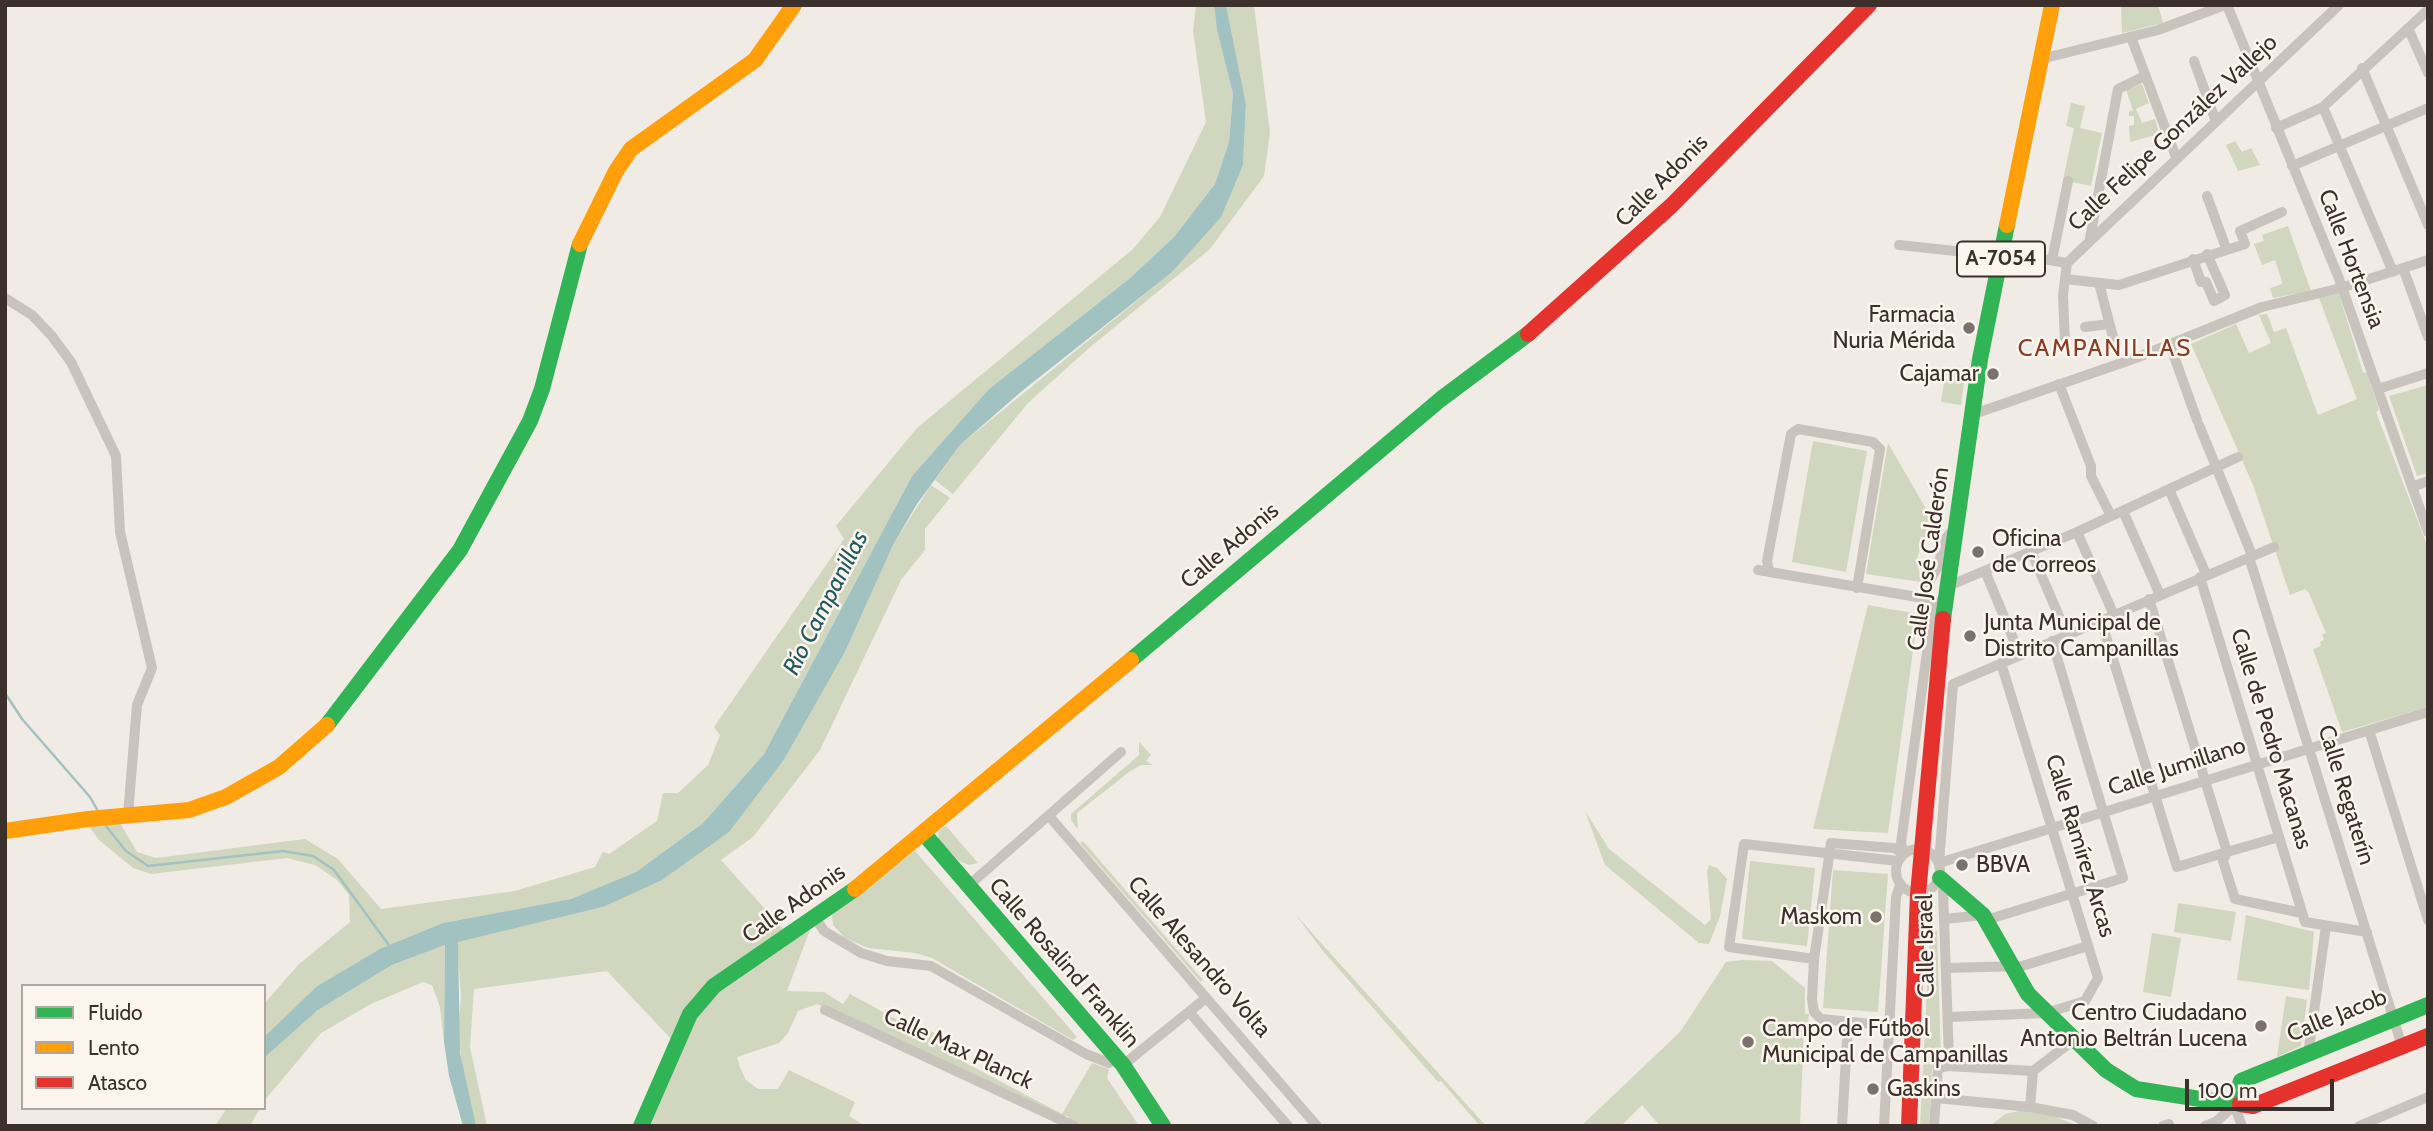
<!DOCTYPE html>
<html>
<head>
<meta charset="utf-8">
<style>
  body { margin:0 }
  #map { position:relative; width:2433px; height:1131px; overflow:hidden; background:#f0ebe5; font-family:Cabin,sans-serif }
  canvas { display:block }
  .frame { position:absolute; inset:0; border:7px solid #3b302b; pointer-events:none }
  .legend { position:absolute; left:21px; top:984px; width:245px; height:126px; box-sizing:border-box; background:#fbf5ee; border:2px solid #aea6a0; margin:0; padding:9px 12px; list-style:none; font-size:21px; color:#3b302b }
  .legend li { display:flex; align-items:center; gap:14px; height:35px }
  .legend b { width:35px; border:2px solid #aea6a0 }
  .scale { position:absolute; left:2185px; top:1079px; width:149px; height:32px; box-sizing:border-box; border:4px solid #3b302b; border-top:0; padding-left:9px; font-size:21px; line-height:24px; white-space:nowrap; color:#3b302b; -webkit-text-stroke:5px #fbf5ee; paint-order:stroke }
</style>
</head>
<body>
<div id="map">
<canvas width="2433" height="1131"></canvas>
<div class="frame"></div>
<ul class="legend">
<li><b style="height:9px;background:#30b455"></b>Fluido</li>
<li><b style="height:9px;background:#ff9f0a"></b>Lento</li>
<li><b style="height:9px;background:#e5322d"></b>Atasco</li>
</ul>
<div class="scale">100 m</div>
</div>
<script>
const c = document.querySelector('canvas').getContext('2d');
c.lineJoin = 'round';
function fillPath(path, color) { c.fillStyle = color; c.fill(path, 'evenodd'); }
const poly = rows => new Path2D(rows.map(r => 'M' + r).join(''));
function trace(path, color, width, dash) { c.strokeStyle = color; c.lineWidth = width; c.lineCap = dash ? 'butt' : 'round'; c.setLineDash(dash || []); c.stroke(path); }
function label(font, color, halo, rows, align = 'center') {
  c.font = font + ' Cabin,sans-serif'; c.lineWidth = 5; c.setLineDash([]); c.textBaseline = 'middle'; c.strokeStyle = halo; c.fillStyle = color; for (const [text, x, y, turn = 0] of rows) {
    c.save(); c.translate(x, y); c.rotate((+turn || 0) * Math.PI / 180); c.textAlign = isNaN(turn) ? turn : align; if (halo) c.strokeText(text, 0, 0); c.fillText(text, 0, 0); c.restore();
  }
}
fillPath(poly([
  [1196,5,1214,5,1217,30,1233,94,1229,142,1215,184,1174,237,1129,279,989,389,912,476,764,754,703,823,636,872,571,899,443,923,316,987,264,1037,264,1004,298,965,350,922,349,895,337,880,315,865,287,858,151,874,133,868,99,840,88,825,120,823,137,852,156,858,305,839,338,859,381,909,515,891,595,867,603,852,609,854,657,821,663,793,678,793,708,765,720,735,714,727,844,539,836,526,917,428,1133,249,1160,217,1206,122,1193,31],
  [1226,5,1254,5,1270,133,1264,176,1210,249,1089,348,1028,403,953,494,935,480,960,445,1171,273,1243,165,1246,104],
  [2121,5,2158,5,2163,23,2122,33],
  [2142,84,2149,103,2136,109,2142,123,2155,119,2159,134,2130,142,2129,126,2134,125,2134,116,2129,116,2129,112,2133,110,2126,90],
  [2071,103,2085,106,2080,128,2102,133,2091,186,2063,180,2074,128,2066,126],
  [2235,141,2242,152,2251,148,2260,165,2238,171,2226,145],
  [2288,226,2311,291,2273,298,2270,288,2282,284,2281,278,2275,260,2262,265,2254,244,2264,241,2262,235],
  [2339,294,2363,372,2367,373,2379,410,2376,412,2428,548,2428,707,2342,732,2313,649,2321,646,2320,642,2324,640,2322,635,2326,633,2309,593,2305,589,2290,595,2253,485,2191,344,2236,324,2249,353,2271,343,2259,315,2267,314,2274,332,2286,328,2318,415,2357,399,2319,298],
  [1936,369,1965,373,1961,405,1941,402,1945,376],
  [2428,385,2428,473,2417,476,2389,396],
  [1813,441,1867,451,1846,572,1792,562],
  [1888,443,1937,528,1920,547,1917,559,1921,582,1866,574],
  [931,485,950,498,925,529,925,550,901,580,820,750,753,837,721,860,783,929,700,991,673,1041,607,971,474,989,470,1047,487,1126,476,1126,464,1082,458,1031,461,997,457,942,603,907,785,758,845,652,893,545],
  [1868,605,1918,614,1888,833,1813,829],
  [1139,742,1151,755,1146,761,1153,765,1141,765,1129,772,1077,813,1078,830,1071,820,1071,814,1139,755],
  [1585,811,1609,849,1705,925,1711,919,1707,871,1709,865,1717,868,1727,879,1720,916,1709,944,1699,943,1605,865],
  [946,826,978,863,969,865,959,861,938,840,939,832],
  [1083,841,1203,980,1201,982,1080,843],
  [915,851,1077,1037,1073,1040,932,958,915,953,868,948,845,938,833,925,832,913],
  [1750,861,1815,868,1807,946,1742,939],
  [1833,870,1888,874,1878,1012,1823,1008],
  [2178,903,2236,912,2231,941,2174,932],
  [1295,914,1486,1126,1480,1126,1441,1081,1438,1082,1323,951],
  [2246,915,2314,932,2309,990,2237,980],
  [806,929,810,930,787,991,824,992,843,1004,850,994,916,1030,919,1027,943,1036,953,1043,947,1053,1062,1114,1092,1063,1109,1069,1107,1078,1139,1126,1085,1126,1071,1121,1068,1116,1061,1117,817,1004,798,1011,788,1033,779,1043,737,1057,740,1068,746,1080,758,1089,778,1089,789,1070,855,1102,849,1116,865,1126,645,1126,700,1005],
  [1930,931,1937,931,1941,1058,1932,1069,1929,1126,1920,1126],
  [2152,933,2181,938,2171,997,2143,992],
  [445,945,444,1042,440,1007,432,985,423,982,371,1004,321,1033,264,1101,264,1058,318,1010,392,965],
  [1743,960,1772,961,1805,988,1805,1014,1809,1014,1808,1027,1804,1028,1800,1126,1660,1126,1642,1105,1621,1126,1581,1126,1680,1032,1726,962],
  [2286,996,2307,1000,2301,1046,2277,1057],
  [227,1108,260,1108,250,1126,215,1126],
  [2028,1109,2054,1116,2078,1126,1990,1126,2005,1114]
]), '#d1d6bf');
fillPath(poly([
  [1214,5,1226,5,1246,104,1243,165,1221,217,1171,273,1022,391,960,445,917,504,893,545,845,652,785,758,729,832,662,880,603,907,458,942,460,1053,476,1126,463,1126,449,1076,444,1042,445,945,392,965,318,1010,264,1058,264,1037,316,987,380,949,443,923,571,899,636,872,703,823,764,754,912,476,989,389,1129,279,1174,237,1215,184,1229,142,1233,94,1217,30]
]), '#a1c2c1');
trace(poly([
  [5,693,22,719,90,797,98,811],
  [106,826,126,851,148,866,283,851,313,856,334,870,391,948]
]), '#a1c2c1', 2.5);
trace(poly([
  [2227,5,2338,276,2428,532],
  [2408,28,2428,73],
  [2131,37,2176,157],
  [2041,59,2158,30,2225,5],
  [2194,61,2215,119],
  [2362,68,2428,225],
  [2323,107,2393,272],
  [2276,128,2323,107,2428,10],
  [2292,166,2428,108],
  [2207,196,2226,248],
  [2090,238,2118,89,2145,76],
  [1899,245,2002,256],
  [2002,252,2067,263,2063,295,2065,344],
  [2193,259,2201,282,2206,282,2214,301,2225,295,2207,254],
  [2052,260,2068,181],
  [2067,263,2339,5],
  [2403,268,2428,337],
  [2065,279,2119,285,2245,244,2240,231,2282,212],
  [2099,283,2114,341],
  [5,298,32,315,51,335,71,362,116,456,120,532,152,668,137,705,128,815],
  [2085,327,2109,324],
  [2170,345,2197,420],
  [2059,384,2091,466,2091,476,2111,516],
  [2378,389,2428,373],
  [1971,415,2136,358,2262,307,2341,288,2428,260],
  [2199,425,2252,555],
  [2412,487,2428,481],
  [2169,489,2206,574],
  [2123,511,2160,595],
  [2077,532,2114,615],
  [2031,551,2067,635],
  [2249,557,2402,1046],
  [1758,570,1923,598],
  [1769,570,1767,561,1791,434,1798,429,1873,442,1880,449,1857,588],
  [1985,571,2020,655],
  [2200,577,2305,922,2367,932],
  [1946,587,2077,532,2238,457],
  [2149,599,2227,852,2279,837],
  [1930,600,1923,598,1925,589,1939,565,1943,541,1952,531],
  [2101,620,2177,867,2227,852],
  [2369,730,2428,920],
  [1049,816,1317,1126],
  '1896 871a22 22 0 1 1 44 0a22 22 0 1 1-44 0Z',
  [2227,852,2223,861,2235,899,2302,913],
  [1904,854,1894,848,1831,843,1814,959,1812,999,1814,1012,1821,1019,1912,1028],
  [1904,854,1901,843,1934,601],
  [1939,863,1953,684,2274,547],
  [1939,863,2428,712],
  [968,886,1121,752],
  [815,917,824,931,861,953,887,961,931,966,1086,1054,1109,1063,1116,1057],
  [1945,919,1983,915],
  [1986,920,2123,878,2052,641],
  [1814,959,1729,947,1744,844,1898,861],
  [1947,968,2022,966,2088,946],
  [825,1010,1074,1126],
  [1190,1013,1288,1126],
  [1949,1017,2046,1013,2085,1001,2098,978,2001,663],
  [2308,1054,2326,926],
  [1123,1065,1206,998],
  [1948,1066,2033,1071,2075,1039],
  [1936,1098,2030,1107,2073,1115,2093,1126],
  [2030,1107,2033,1071],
  [2236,1110,2242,1126],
  [1842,1126,1848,1022],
  [1884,1126,1896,897,1900,885],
  [1934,1126,1938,1068,1948,1066,1949,1059,1943,891,1946,882],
  [2163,1126,2169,1124],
  [2205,1126,2217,1121,2230,1109],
  [2359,1126,2428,1097]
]), '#c9c3be', 10);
trace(poly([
  [1943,619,1980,359,2007,225],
  [1131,660,1441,399,1528,334],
  [327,725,460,550,530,421,542,389,580,244],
  [925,835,1123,1065,1163,1126],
  [1940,878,1983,915,2028,994,2106,1070,2136,1089,2226,1103],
  [2236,1097,2241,1081,2428,1005],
  [641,1126,690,1014,714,986,855,889]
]), '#30b455', 16);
trace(poly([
  [2007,225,2052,5],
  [580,244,616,171,631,149,755,60,794,5],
  [5,831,88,819,189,810,226,797,279,767,327,725],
  [855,889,1131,660]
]), '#ff9f0a', 16);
trace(poly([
  [1528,334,1671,206,1869,5],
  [2240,1104,2253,1106,2428,1036],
  [1909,1126,1918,894,1943,619]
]), '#e5322d', 16);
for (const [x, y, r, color] of [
  [1969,328,7,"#7a716c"],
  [1993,374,7,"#7a716c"],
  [1978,552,7,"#7a716c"],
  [1970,636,7,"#7a716c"],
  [1962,865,7,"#7a716c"],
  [1876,917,7,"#7a716c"],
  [2261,1026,7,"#7a716c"],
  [1748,1042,7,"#7a716c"],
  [1873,1089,7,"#7a716c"]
]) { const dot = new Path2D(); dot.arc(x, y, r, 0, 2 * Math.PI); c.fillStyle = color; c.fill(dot); trace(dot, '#fbf5ee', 2.5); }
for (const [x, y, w] of [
  [2001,259,88]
]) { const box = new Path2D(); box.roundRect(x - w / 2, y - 17.5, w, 35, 5); c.fillStyle = '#fbf5ee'; c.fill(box); trace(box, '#3b302b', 2); }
label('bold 21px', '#3b302b', null, [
  ["A-7054",2001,259]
]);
label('23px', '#3b302b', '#fbf5ee', [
  ["Calle Felipe González Vallejo",2173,133,-43],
  ["Calle Adonis",1662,181,-45],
  ["Calle Hortensia",2351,259,69],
  ["Calle Adonis",1230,546,-40],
  ["Calle José Calderón",1929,559,-82],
  ["Calle de Pedro Macanas",2271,739,73],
  ["Calle Jumillano",2177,767,-18],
  ["Calle Regaterín",2346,795,73],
  ["Calle Ramírez Arcas",2080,846,73],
  ["Calle Adonis",794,904,-35],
  ["Calle Israel",1926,946,-91],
  ["Calle Alesandro Volta",1199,957,49],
  ["Calle Rosalind Franklin",1064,963,49],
  ["Calle Jacob",2337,1016,-22],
  ["Calle Max Planck",958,1049,25]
]);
label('23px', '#3b302b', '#fbf5ee', [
  ["Farmacia",1955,315,"right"],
  ["Nuria Mérida",1955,341,"right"],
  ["Cajamar",1979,374,"right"],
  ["Oficina",1992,539],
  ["de Correos",1992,565],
  ["Junta Municipal de",1984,623],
  ["Distrito Campanillas",1984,649],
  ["BBVA",1976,865],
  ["Maskom",1862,917,"right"],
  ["Centro Ciudadano",2247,1013,"right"],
  ["Antonio Beltrán Lucena",2247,1039,"right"],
  ["Campo de Fútbol",1762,1029],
  ["Municipal de Campanillas",1762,1055],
  ["Gaskins",1887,1089]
], 'left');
c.letterSpacing = '2px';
label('24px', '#8c3b22', '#fbf5ee', [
  ["CAMPANILLAS",2105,349]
]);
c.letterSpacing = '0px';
label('italic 24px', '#1f5a5e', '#fbf5ee', [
  ["Río Campanillas",826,603,-63]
]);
</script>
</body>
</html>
